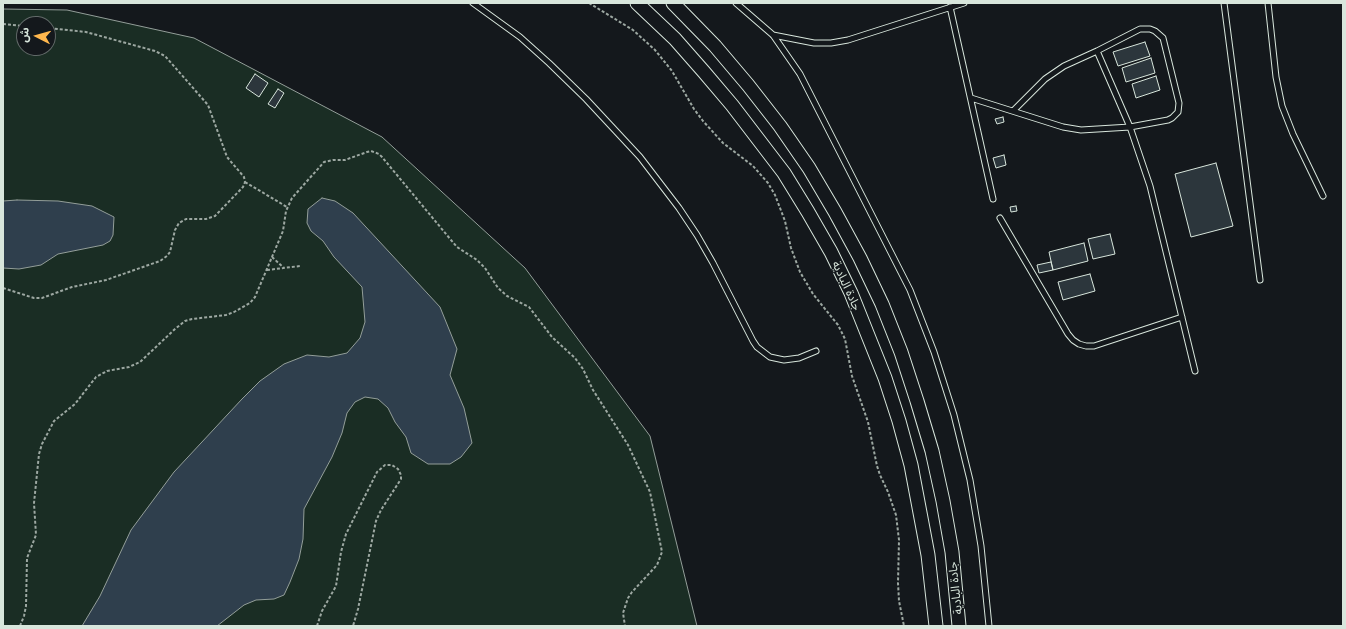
<!DOCTYPE html>
<html>
<head>
<meta charset="utf-8">
<style>
  body { margin:0 }
  #map { position:relative; width:1346px; height:629px; overflow:hidden; background:#14181c; font-family:"Varela Round","Noto Sans Arabic",sans-serif }
  canvas { display:block }
  .frame { position:absolute; inset:0; border:4px solid #d8e6dc; pointer-events:none }
  .north { position:absolute; left:16px; top:16px; width:40px; height:40px; box-sizing:border-box; background:#14181c; border:1px solid #626a69; border-radius:50%; rotate:276deg; font-size:11px; font-weight:700; line-height:16px; text-align:center; color:#d8e6dc }
  .north::after { content:''; display:block; margin:auto; width:14px; height:18px; background:#ffb74d; clip-path:polygon(50% 0,100% 100%,50% 72%,0 100%) }
</style>
</head>
<body>
<div id="map">
<canvas width="1346" height="629"></canvas>
<div class="frame"></div>
<div class="north">ش</div>
</div>
<script>
const c = document.querySelector('canvas').getContext('2d');
c.lineJoin = 'round';
function fillPath(path, color) { c.fillStyle = color; c.fill(path, 'evenodd'); }
const poly = rows => new Path2D(rows.map(r => 'M' + r).join(''));
function trace(path, color, width, dash) { c.strokeStyle = color; c.lineWidth = width; c.lineCap = dash ? 'butt' : 'round'; c.setLineDash(dash || []); c.stroke(path); }
function label(font, color, halo, rows, align = 'center') {
  c.font = font + ' "Varela Round","Noto Sans Arabic",sans-serif'; c.lineWidth = 3; c.setLineDash([]); c.textBaseline = 'middle'; c.strokeStyle = halo; c.fillStyle = color; for (const [text, x, y, turn = 0] of rows) {
    c.save(); c.translate(x, y); c.rotate((+turn || 0) * Math.PI / 180); c.textAlign = isNaN(turn) ? turn : align; if (halo) c.strokeText(text, 0, 0); c.fillText(text, 0, 0); c.restore();
  }
}
const green = poly([
  [3,9,67,10,194,38,382,137,525,268,650,436,697,626,3,626,3,9],
  [24,24,48,24,48,48,24,48,24,24]
]);
fillPath(green, '#1a2d24');
trace(green, '#939e99', 1);
const water = poly([
  [322,198,335,201,353,213,440,307,457,349,450,375,464,408,472,443,461,457,450,464,428,464,411,453,406,437,395,422,388,408,378,399,365,397,355,402,347,413,342,433,332,457,304,509,303,539,299,559,290,582,284,595,274,599,256,600,244,605,217,626,82,626,100,596,131,530,174,472,242,399,260,381,284,364,307,355,329,357,347,353,360,338,365,322,362,287,334,257,323,241,311,231,307,223,308,209,322,198],
  [17,200,58,201,92,206,114,217,113,235,110,241,103,245,58,254,41,265,19,269,3,268,3,201,17,200]
]);
fillPath(water, '#2f3f4d');
trace(water, '#939e99', 1);
const building = poly([
  [1145,42,1150,56,1118,66,1113,52,1145,42],
  [1151,58,1155,73,1126,82,1122,68,1151,58],
  [255,74,268,83,259,97,246,88,255,74],
  [1156,76,1160,90,1136,98,1132,84,1156,76],
  [278,89,284,93,275,108,268,104,278,89],
  [1003,117,1004,122,997,124,995,119,1003,117],
  [1004,155,1006,165,996,168,993,158,1004,155],
  [1216,163,1233,226,1191,237,1175,174,1216,163],
  [1016,206,1017,211,1011,212,1010,207,1016,206],
  [1110,234,1115,254,1093,259,1088,239,1110,234],
  [1084,243,1088,261,1053,270,1049,252,1084,243],
  [1051,262,1053,270,1039,273,1037,265,1051,262],
  [1090,274,1095,291,1063,300,1058,282,1090,274]
]);
fillPath(building, '#2c363c');
trace(building, '#d8e6dc', 1);
const service = poly([
  [473,3,520,37,549,63,586,99,640,157,679,208,697,235,713,263,753,341,757,347,770,357,784,360,799,358,816,351],
  [736,3,773,35,800,74,910,290,934,352,954,415,970,480,981,546,989,626],
  [1224,3,1260,280],
  [1268,3,1276,77,1282,106,1293,134,1323,196],
  [950,7,993,199],
  [773,35,814,43,831,43,848,40,964,3],
  [1097,51,1130,127,1150,186,1195,371],
  [971,98,1063,127,1081,130,1130,127,1168,120,1172,118,1178,112,1179,103,1163,38,1155,31,1150,29,1140,29,1097,51,1064,66,1045,79,1013,111],
  [1000,218,1068,334,1073,340,1079,344,1086,346,1094,346,1182,317]
]);
const tertiary = poly([
  [637,3,675,39,704,72,732,105,784,173,808,212,831,252,851,293,885,378,899,421,911,465,928,555,936,626],
  [673,3,715,46,748,85,780,126,809,168,835,212,860,258,882,304,901,352,917,401,932,451,943,501,952,552,959,626]
]);
trace(service, '#d8e6dc', 7);
trace(tertiary, '#d8e6dc', 15);
trace(poly([
  [589,3,633,30,655,50,672,71,694,109,703,121,723,143,753,166,768,183,775,195,785,221,791,248,800,272,813,294,838,325,845,339,852,376,868,422,877,466,880,475,888,492,896,515,899,540,898,583,899,601,904,626],
  [3,24,24,26],
  [245,182,287,207],
  [272,257,284,268],
  [267,270,300,266],
  [3,288,34,298,42,298,72,287,106,280,160,261,167,256,170,252,175,230,179,223,186,219,206,219,215,216,243,187,245,182,244,177,227,157,208,105,165,56,155,51,86,32,48,28],
  [20,626,24,616,26,606,27,558,36,535,34,503,39,454,42,444,54,421,75,404,96,377,107,371,129,367,140,362,175,329,185,321,192,319,226,315,234,312,250,303,255,297,283,231,286,211,292,198,324,162,333,160,345,160,367,152,371,151,379,154,382,157,451,240,457,247,477,260,485,268,498,288,507,296,529,307,552,337,575,358,583,369,593,390,628,445,650,492,662,552,657,565,632,592,628,598,623,613,625,626],
  [317,626,322,611,336,586,341,552,346,534,377,472,385,465,392,465,398,469,401,475,401,479,381,510,376,521,358,609,353,626]
]), '#9da8a2', 2, [3, 2]);
trace(service, '#14181c', 5);
trace(tertiary, '#14181c', 13);
label('12px', '#d8e6dc', '#14181c', [
  ["جادة البادية",846,286,65],
  ["جادة البادية",956,588,-96]
]);
</script>
</body>
</html>
